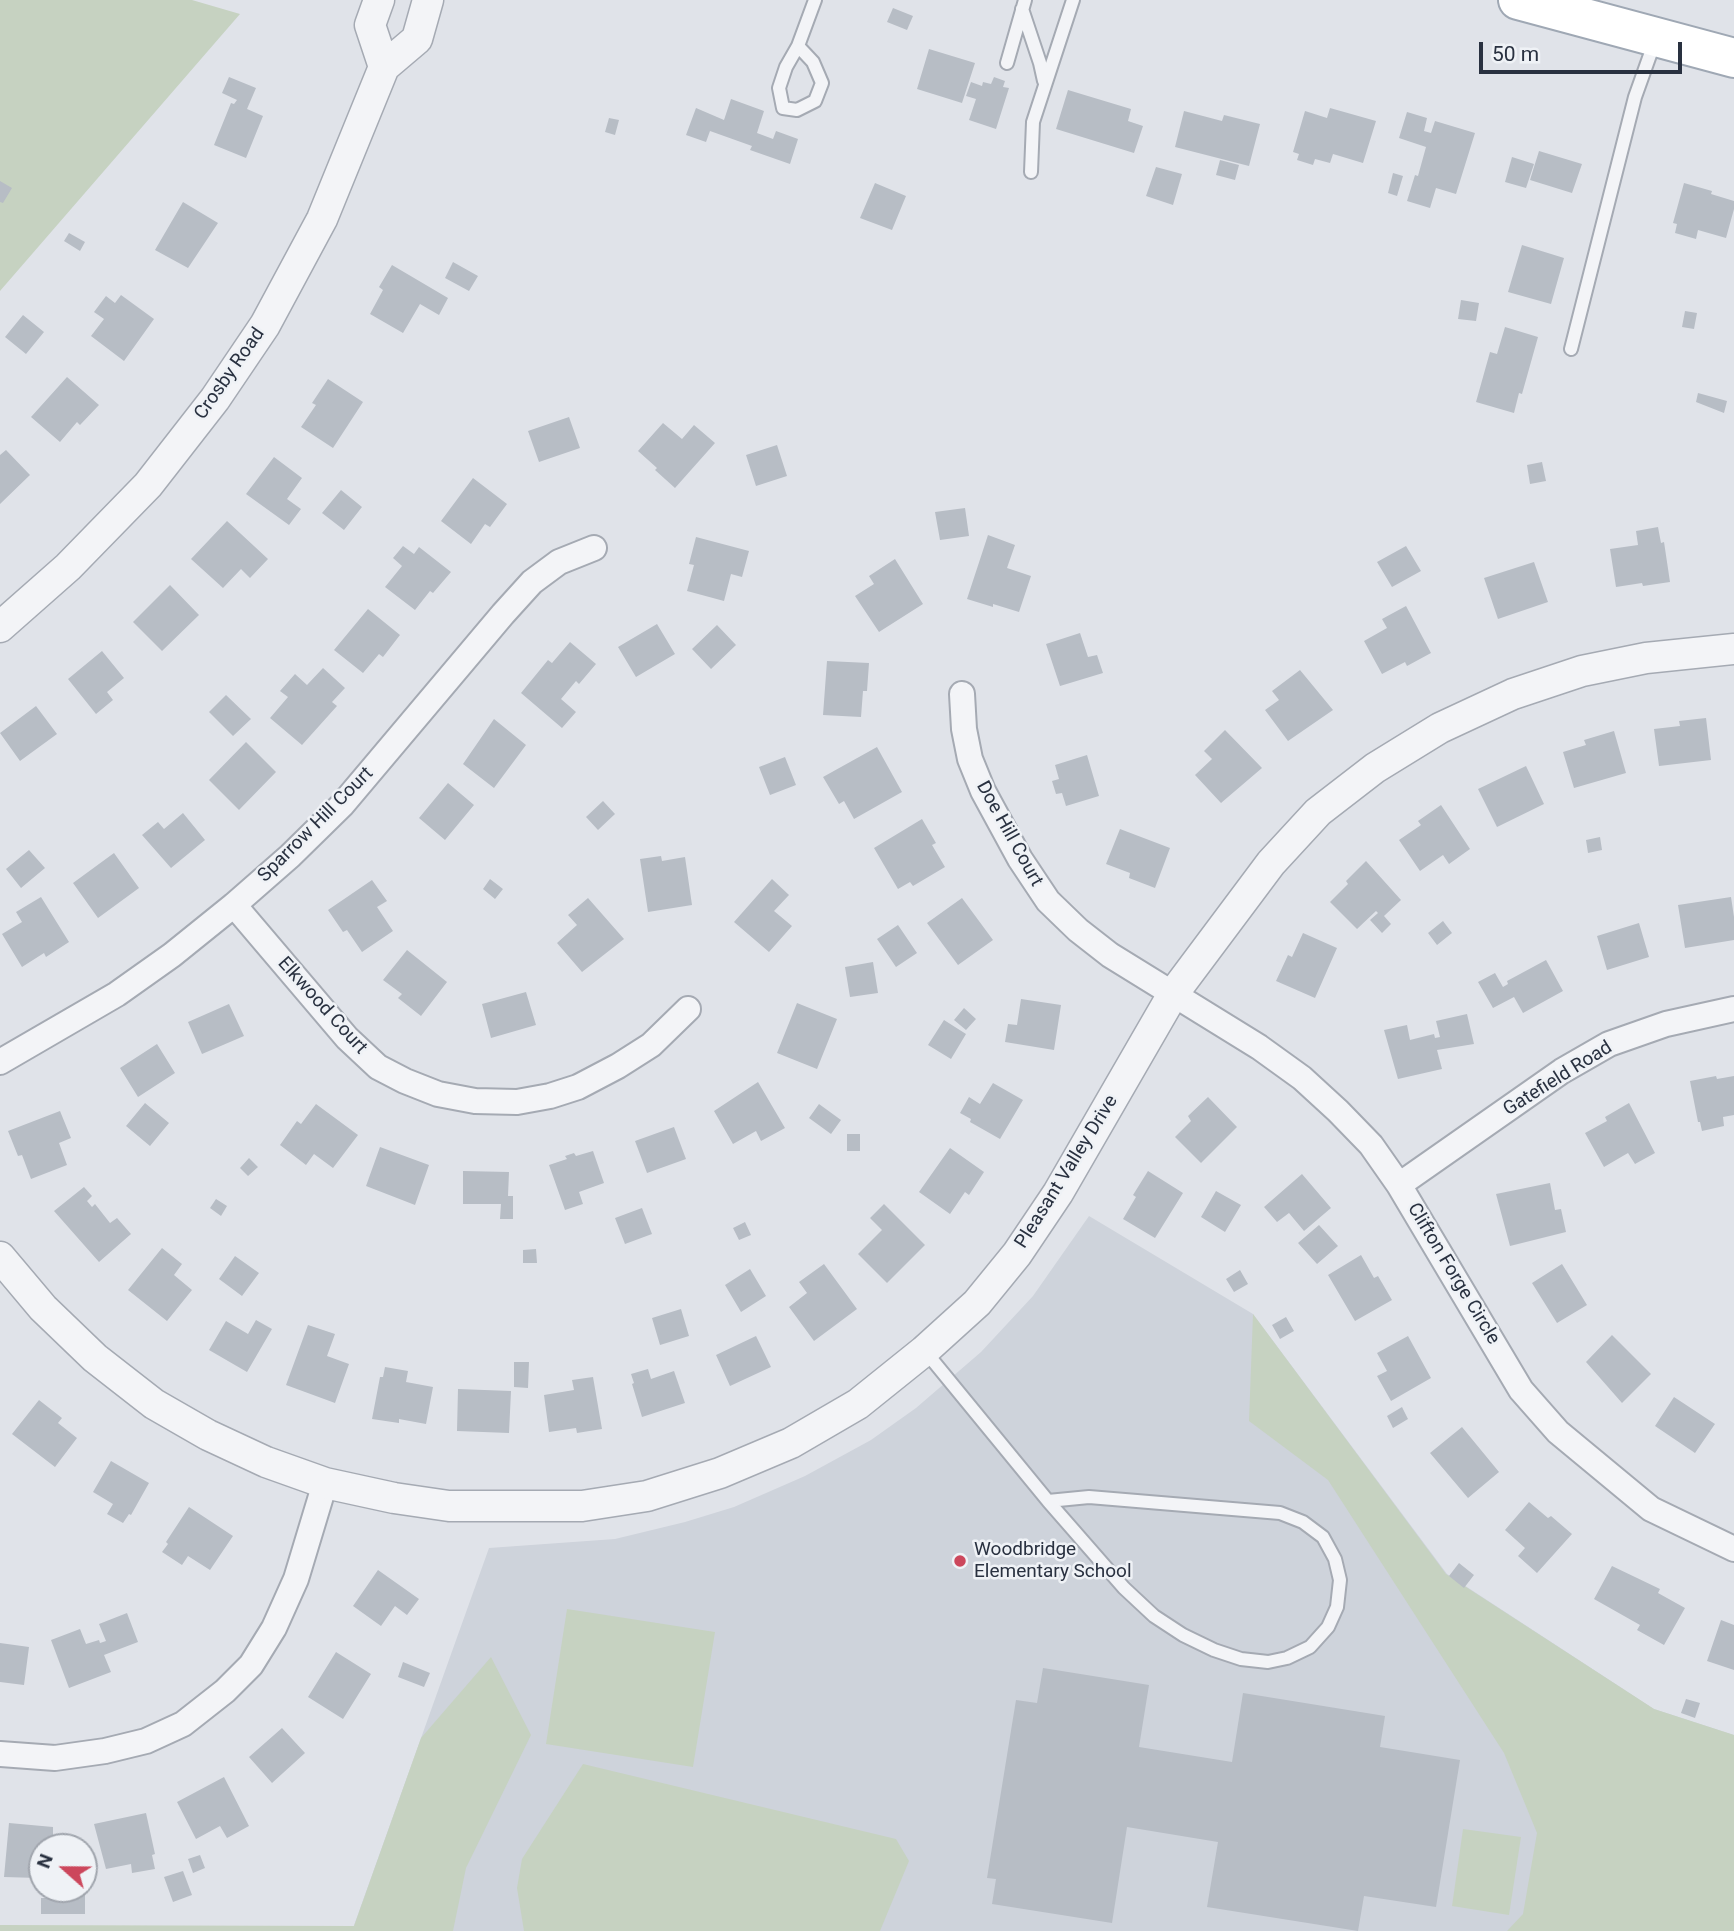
<!DOCTYPE html>
<html>
<head>
<meta charset="utf-8">
<style>
  body { margin:0 }
  #map { position:relative; width:1734px; height:1931px; overflow:hidden; background:#e0e3e9; font-family:Roboto,sans-serif }
  canvas { display:block }
  .north { position:absolute; left:28px; top:1833px; width:70px; height:70px; box-sizing:border-box; background:#eff2f6; border:2px solid #a0a5ad; border-radius:50%; rotate:291deg; font-size:19px; font-weight:700; line-height:28px; text-align:center; color:#293140 }
  .north::after { content:''; display:block; margin:auto; width:24px; height:32px; background:#cc475c; clip-path:polygon(50% 0,100% 100%,50% 72%,0 100%) }
  .scale { position:absolute; left:1479px; top:42px; width:203px; height:32px; box-sizing:border-box; border:4px solid #293140; border-top:0; padding-left:9px; font-size:21px; line-height:24px; white-space:nowrap; color:#293140; -webkit-text-stroke:5px #eff2f6; paint-order:stroke }
</style>
</head>
<body>
<div id="map">
<canvas width="1734" height="1931"></canvas>
<div class="north">N</div>
<div class="scale">50 m</div>
</div>
<script>
const c = document.querySelector('canvas').getContext('2d');
c.lineJoin = 'round';
function fillPath(path, color) { c.fillStyle = color; c.fill(path, 'evenodd'); }
const poly = rows => new Path2D(rows.map(r => 'M' + r).join(''));
function trace(path, color, width, dash) { c.strokeStyle = color; c.lineWidth = width; c.lineCap = dash ? 'butt' : 'round'; c.setLineDash(dash || []); c.stroke(path); }
function label(font, color, halo, rows, align = 'center') {
  c.font = font + ' Roboto,sans-serif'; c.lineWidth = 5; c.setLineDash([]); c.textBaseline = 'middle'; c.strokeStyle = halo; c.fillStyle = color; for (const [text, x, y, turn = 0] of rows) {
    c.save(); c.translate(x, y); c.rotate((+turn || 0) * Math.PI / 180); c.textAlign = isNaN(turn) ? turn : align; if (halo) c.strokeText(text, 0, 0); c.fillText(text, 0, 0); c.restore();
  }
}
fillPath(poly([
  [1089,1216,1253,1314,1447,1574,1654,1709,1734,1735,1734,1931,352,1931,489,1548,615,1539,685,1522,734,1507,805,1476,871,1440,916,1408,981,1352,1033,1296]
]), '#ced3db');
fillPath(poly([
  [0,0,192,0,240,14,0,291],
  [1253,1314,1446,1574,1654,1709,1734,1735,1734,1931,1507,1931,1523,1914,1537,1833,1504,1753,1328,1480,1249,1421],
  [567,1609,715,1632,693,1767,546,1744],
  [491,1657,531,1735,466,1868,453,1931,0,1931,0,1925,354,1926,421,1738],
  [583,1764,896,1839,909,1861,880,1931,524,1931,517,1888,522,1859],
  [1463,1829,1521,1837,1509,1915,1452,1906]
]), '#c6d2c1');
fillPath(poly([
  [893,8,913,16,907,30,887,22],
  [929,49,975,63,962,103,917,89],
  [229,77,256,88,247,109,263,116,246,158,214,145,231,103,234,104,237,100,222,93],
  [994,77,1005,81,1003,87,1009,88,996,129,969,120,976,99,966,96,971,82,982,86,983,82,991,84],
  [1068,90,1131,109,1128,121,1143,126,1134,153,1056,129],
  [731,99,764,111,757,133,773,139,776,131,798,139,790,164,750,150,752,146,710,131,706,142,686,135,696,108,724,120],
  [1330,108,1376,121,1363,163,1333,154,1330,163,1315,159,1313,165,1297,160,1299,154,1293,152,1305,111,1327,118],
  [1184,111,1222,121,1224,115,1260,124,1249,166,1175,147],
  [1407,112,1427,118,1424,131,1431,133,1435,121,1475,133,1456,194,1436,188,1430,208,1407,201,1415,175,1418,176,1426,147,1399,138],
  [609,118,619,120,615,135,605,132],
  [1539,151,1582,164,1572,193,1530,180],
  [1512,157,1534,164,1526,188,1505,182],
  [1220,160,1239,165,1235,180,1216,175],
  [1156,167,1182,174,1173,205,1146,196],
  [1393,173,1403,176,1397,196,1388,193],
  [0,181,12,188,3,203,0,202],
  [875,183,906,196,892,230,860,218],
  [1684,183,1712,191,1711,194,1734,201,1734,209,1726,238,1698,230,1696,239,1675,233,1677,224,1673,223],
  [183,202,218,223,188,268,155,250],
  [69,233,85,242,80,251,64,241],
  [1522,245,1564,258,1551,304,1508,292],
  [453,262,478,276,469,291,445,278],
  [392,265,448,298,439,315,420,304,403,333,370,314,383,290,379,287],
  [121,295,154,319,124,361,91,336,104,319,94,312,106,296,115,303],
  [1461,300,1479,303,1476,321,1458,319],
  [1685,311,1697,313,1694,329,1682,327],
  [23,315,44,332,26,354,5,337],
  [1505,327,1538,337,1522,394,1519,393,1514,413,1476,402,1490,352,1497,354],
  [67,377,99,405,80,425,77,422,60,442,31,417],
  [328,379,363,402,333,448,301,427,316,405,312,403],
  [1698,393,1727,401,1724,413,1696,402],
  [569,417,580,448,539,462,528,431],
  [663,423,682,439,694,425,715,443,675,488,655,470,657,468,638,451],
  [777,445,787,476,756,486,746,455],
  [6,450,30,475,0,504,0,455],
  [274,457,302,478,287,499,301,509,289,525,246,494],
  [1542,462,1546,481,1530,484,1527,465],
  [473,478,507,504,490,527,485,524,471,544,441,521],
  [341,490,362,507,344,530,322,513],
  [965,508,969,536,940,540,935,512],
  [227,521,268,559,250,578,241,569,223,588,191,559],
  [1658,527,1661,543,1664,542,1670,582,1643,586,1642,583,1616,587,1610,549,1638,545,1636,531],
  [988,535,1015,545,1007,568,1031,576,1019,612,993,604,993,607,967,599],
  [696,537,749,551,742,577,731,574,724,601,687,591,694,565,689,564],
  [403,546,414,554,419,547,451,572,433,593,430,591,415,610,385,587,402,566,393,558],
  [1406,546,1421,571,1392,587,1377,562],
  [895,559,923,604,879,632,855,596,874,584,869,576],
  [1534,562,1548,602,1498,619,1484,578],
  [170,585,199,615,162,651,133,622],
  [1406,606,1431,653,1407,666,1405,662,1382,674,1364,641,1387,628,1382,619],
  [368,609,400,635,383,657,379,654,363,673,334,650],
  [657,624,675,654,636,677,618,647],
  [717,625,736,645,711,669,692,649],
  [1080,633,1088,657,1097,655,1103,673,1060,686,1046,644],
  [570,642,596,664,579,684,576,681,561,699,576,712,562,728,521,693,548,660,552,663],
  [102,651,124,678,107,692,113,700,96,714,68,679],
  [827,661,869,663,867,691,863,691,861,717,823,715],
  [323,668,345,688,332,702,337,706,302,745,270,718,288,697,280,691,295,674,307,685],
  [1300,670,1333,710,1288,741,1265,710,1279,700,1272,691],
  [226,695,251,719,233,736,209,712],
  [36,706,57,734,20,761,0,733],
  [1706,718,1711,760,1659,766,1654,729,1680,726,1679,721],
  [494,719,526,745,494,788,463,764],
  [1225,730,1262,768,1221,803,1195,775,1212,759,1204,751],
  [1614,731,1626,773,1574,788,1563,752,1586,745,1584,740],
  [246,742,276,772,239,810,209,780],
  [877,747,902,792,854,819,844,801,839,804,823,777],
  [1087,755,1099,796,1066,806,1062,793,1056,794,1052,781,1059,779,1055,765],
  [785,757,796,785,770,795,759,767],
  [1526,766,1544,804,1497,827,1478,789],
  [448,783,474,805,445,840,419,818],
  [603,801,615,814,598,830,586,817],
  [1441,805,1470,849,1449,864,1443,855,1420,871,1399,840,1421,825,1418,821],
  [183,813,205,840,171,868,142,835,158,822,164,829],
  [922,819,936,843,932,845,945,867,913,886,910,882,898,889,874,848],
  [1120,829,1170,848,1155,888,1129,878,1130,873,1106,864],
  [1600,837,1602,850,1588,853,1586,840],
  [29,850,45,868,21,888,6,869],
  [114,853,139,888,98,918,73,883],
  [661,856,662,861,685,857,692,905,648,912,640,859],
  [1366,861,1401,900,1384,916,1391,924,1382,933,1370,920,1378,913,1376,911,1357,929,1330,902,1348,884,1346,881],
  [490,879,503,889,495,899,483,889],
  [772,879,789,895,774,911,792,926,769,952,734,922],
  [372,880,387,901,377,907,393,931,362,952,347,930,343,932,328,910],
  [41,897,69,942,46,957,44,953,22,967,2,934,22,922,16,912],
  [1731,897,1734,917,1734,940,1685,948,1678,905],
  [588,898,624,939,582,972,557,943,577,925,568,915],
  [962,898,993,940,958,965,927,923],
  [1443,921,1452,933,1437,945,1428,933],
  [1639,923,1649,957,1607,970,1597,936],
  [898,925,917,953,896,967,877,939],
  [1303,933,1337,948,1315,998,1276,981,1288,955,1292,957],
  [407,950,447,982,421,1016,398,998,402,994,383,980],
  [1546,960,1563,991,1523,1013,1514,997,1493,1008,1478,982,1495,973,1503,987,1508,984,1507,981],
  [873,962,878,993,850,997,845,967],
  [526,992,536,1025,491,1038,482,1004],
  [1021,999,1061,1005,1054,1050,1005,1042,1008,1024,1017,1025],
  [797,1003,837,1019,817,1069,777,1053],
  [229,1004,244,1036,202,1054,188,1022],
  [964,1008,976,1019,966,1030,954,1020],
  [1467,1014,1474,1044,1437,1050,1442,1069,1398,1079,1384,1030,1407,1025,1410,1040,1434,1034,1435,1038,1440,1037,1436,1021],
  [944,1020,966,1034,951,1059,928,1045],
  [157,1044,175,1073,138,1097,120,1068],
  [1716,1076,1717,1079,1734,1076,1734,1115,1723,1117,1724,1126,1702,1131,1700,1122,1698,1122,1690,1081],
  [758,1082,785,1128,761,1141,756,1131,733,1144,714,1111],
  [993,1083,1023,1100,1000,1139,970,1122,971,1119,960,1113,969,1097,980,1104],
  [1208,1097,1237,1127,1201,1163,1175,1137,1191,1121,1188,1116],
  [145,1103,169,1123,150,1146,126,1126],
  [1629,1103,1655,1153,1635,1164,1628,1153,1604,1167,1585,1133,1607,1121,1605,1117],
  [316,1104,358,1135,333,1168,314,1154,306,1165,280,1145,297,1121,301,1124],
  [819,1104,841,1120,831,1134,809,1118],
  [60,1111,71,1138,59,1143,67,1165,31,1179,22,1155,18,1156,8,1131],
  [674,1127,686,1159,647,1173,635,1141],
  [847,1134,860,1134,860,1151,847,1151],
  [380,1147,429,1165,415,1205,366,1186],
  [950,1148,984,1172,969,1195,965,1192,950,1214,919,1192],
  [593,1151,604,1183,579,1192,583,1204,565,1210,549,1165,567,1159,565,1156,574,1153,576,1156],
  [249,1158,258,1167,248,1176,240,1168],
  [463,1171,509,1172,508,1196,513,1196,513,1219,500,1219,501,1204,463,1204],
  [1148,1171,1183,1193,1155,1238,1123,1219,1136,1197,1133,1195],
  [1302,1174,1331,1208,1304,1231,1289,1213,1277,1222,1264,1207],
  [1550,1183,1555,1210,1561,1209,1566,1232,1510,1246,1496,1194],
  [84,1187,92,1196,87,1201,92,1207,95,1204,110,1223,117,1218,131,1234,99,1262,54,1211],
  [1216,1191,1241,1205,1225,1232,1201,1217],
  [216,1199,227,1206,221,1216,210,1208],
  [884,1204,925,1245,887,1283,858,1254,882,1230,870,1218],
  [642,1208,652,1234,625,1244,615,1218],
  [745,1222,751,1235,739,1240,733,1228],
  [1319,1225,1338,1246,1317,1264,1298,1243],
  [162,1248,182,1264,174,1275,192,1290,167,1321,128,1290],
  [536,1249,537,1263,523,1263,523,1250],
  [1361,1255,1374,1278,1378,1276,1392,1300,1355,1321,1328,1275],
  [235,1256,259,1273,242,1296,219,1279],
  [824,1264,857,1309,814,1341,789,1307,807,1293,799,1282],
  [1562,1264,1587,1305,1557,1323,1532,1283],
  [750,1269,766,1296,741,1312,725,1285],
  [1240,1270,1248,1284,1234,1292,1226,1279],
  [681,1309,689,1336,660,1345,652,1318],
  [1286,1317,1294,1331,1280,1339,1272,1325],
  [256,1320,272,1329,247,1372,209,1350,226,1321,248,1334],
  [308,1325,335,1334,327,1356,349,1364,335,1403,286,1385],
  [1612,1335,1651,1374,1622,1403,1586,1362],
  [756,1336,771,1367,730,1386,716,1355],
  [1408,1336,1431,1378,1391,1401,1377,1376,1387,1371,1377,1353],
  [514,1362,529,1362,528,1388,514,1387],
  [385,1367,408,1371,406,1382,433,1387,426,1424,399,1419,399,1423,372,1419,380,1377,383,1377],
  [648,1369,651,1379,674,1371,685,1403,642,1417,632,1384,634,1383,631,1374],
  [593,1377,602,1429,577,1433,576,1428,549,1432,544,1395,574,1390,572,1380],
  [458,1389,511,1391,509,1433,457,1431],
  [1674,1397,1715,1424,1695,1453,1655,1426],
  [39,1400,62,1418,58,1423,77,1438,55,1467,12,1434],
  [1402,1407,1408,1419,1393,1428,1387,1416],
  [1462,1427,1499,1472,1468,1498,1430,1453],
  [111,1461,149,1483,131,1515,129,1514,123,1523,107,1514,113,1504,93,1492],
  [1529,1502,1548,1518,1551,1516,1572,1534,1537,1573,1518,1556,1525,1548,1505,1530],
  [189,1507,233,1536,210,1570,188,1556,182,1565,162,1552,168,1544,166,1542],
  [1459,1563,1474,1575,1464,1588,1449,1576],
  [1612,1566,1660,1589,1658,1593,1685,1608,1664,1645,1637,1630,1640,1625,1594,1599],
  [378,1570,419,1599,407,1615,395,1606,381,1626,353,1606],
  [127,1613,138,1642,104,1655,111,1672,69,1688,51,1640,80,1629,86,1644,99,1640,100,1643,106,1641,99,1624],
  [1721,1620,1734,1625,1734,1670,1707,1661],
  [0,1643,29,1647,24,1685,0,1682],
  [336,1652,371,1674,343,1719,308,1697],
  [403,1662,430,1673,424,1687,398,1677],
  [1043,1668,1149,1685,1139,1747,1232,1762,1243,1693,1385,1716,1380,1747,1460,1760,1436,1907,1364,1896,1358,1931,1207,1907,1218,1842,1127,1827,1112,1923,992,1904,996,1879,987,1878,1016,1700,1037,1703],
  [1686,1699,1700,1703,1695,1718,1681,1713],
  [282,1728,305,1753,272,1783,249,1757],
  [224,1777,249,1826,227,1838,220,1826,196,1839,177,1802],
  [146,1813,155,1854,152,1855,155,1869,132,1873,131,1864,106,1869,94,1824],
  [9,1823,53,1827,53,1847,42,1847,38,1878,4,1877],
  [200,1855,205,1868,193,1873,188,1859],
  [183,1871,192,1895,173,1902,164,1877],
  [50,1889,85,1889,85,1914,41,1914,41,1898,50,1898]
]), '#b7bdc5');
const service = poly([
  [1022,9,1040,63,1044,81],
  [798,46,813,62,822,83,815,101,797,110,783,108,779,88,786,67,798,46,815,0],
  [1007,63,1025,0],
  [1031,172,1033,122,1073,0],
  [1571,349,1635,97,1655,41],
  [925,1351,1048,1501,1124,1588,1154,1616,1183,1635,1214,1650,1241,1659,1268,1662,1287,1658,1310,1647,1328,1627,1337,1607,1340,1580,1335,1559,1323,1537,1303,1522,1280,1513,1089,1497,1048,1501]
]);
const minor = poly([
  [962,694,964,729,970,759,983,791,1020,859,1048,901,1078,930,1110,955,1259,1047,1302,1078,1338,1111,1371,1145,1399,1185,1521,1390,1558,1432,1651,1509,1734,1549],
  [234,905,347,1038,378,1067,405,1081,438,1094,475,1101,517,1102,550,1096,578,1087,618,1066,651,1045,688,1009],
  [0,1062,117,994,172,955,234,905,290,856,342,805,503,614,532,582,559,562,594,548],
  [1399,1185,1562,1071,1609,1044,1666,1024,1734,1009],
  [0,1754,55,1758,105,1751,146,1741,183,1724,225,1691,251,1665,274,1628,296,1579,325,1483]
]);
const tertiary = poly([
  [379,0,370,25,384,67],
  [0,627,68,567,148,485,215,399,265,325,322,219,384,67,417,39,428,0],
  [0,1257,43,1308,95,1358,154,1404,208,1435,266,1462,325,1483,394,1498,449,1506,582,1506,647,1496,720,1473,791,1443,858,1404,924,1351,977,1303,1017,1254,1058,1193,1173,994,1271,863,1318,812,1375,768,1440,728,1513,694,1582,671,1646,658,1734,649]
]);
const primary = poly([
  [1518,0,1734,58]
]);
trace(service, '#a5aab3', 16);
trace(minor, '#a5aab3', 28);
trace(tertiary, '#a5aab3', 33);
trace(primary, '#9fa8b4', 42);
trace(service, '#f3f4f7', 12);
trace(minor, '#f3f4f7', 24);
trace(tertiary, '#f3f4f7', 30);
trace(primary, '#fff', 38);
for (const [x, y, r, color] of [
  [960,1561,7,"#cc475c"]
]) { const dot = new Path2D(); dot.arc(x, y, r, 0, 2 * Math.PI); c.fillStyle = color; c.fill(dot); trace(dot, '#eff2f6', 2.5); }
label('19px', '#293140', '#eff2f6', [
  ["Crosby Road",230,374,-55],
  ["Sparrow Hill Court",316,825,-45],
  ["Doe Hill Court",1009,834,61],
  ["Elkwood Court",322,1006,48],
  ["Gatefield Road",1558,1079,-32],
  ["Pleasant Valley Drive",1067,1172,-58],
  ["Clifton Forge Circle",1453,1274,59]
]);
label('19px', '#293140', '#eff2f6', [
  ["Woodbridge",974,1550],
  ["Elementary School",974,1572]
], 'left');
</script>
</body>
</html>
